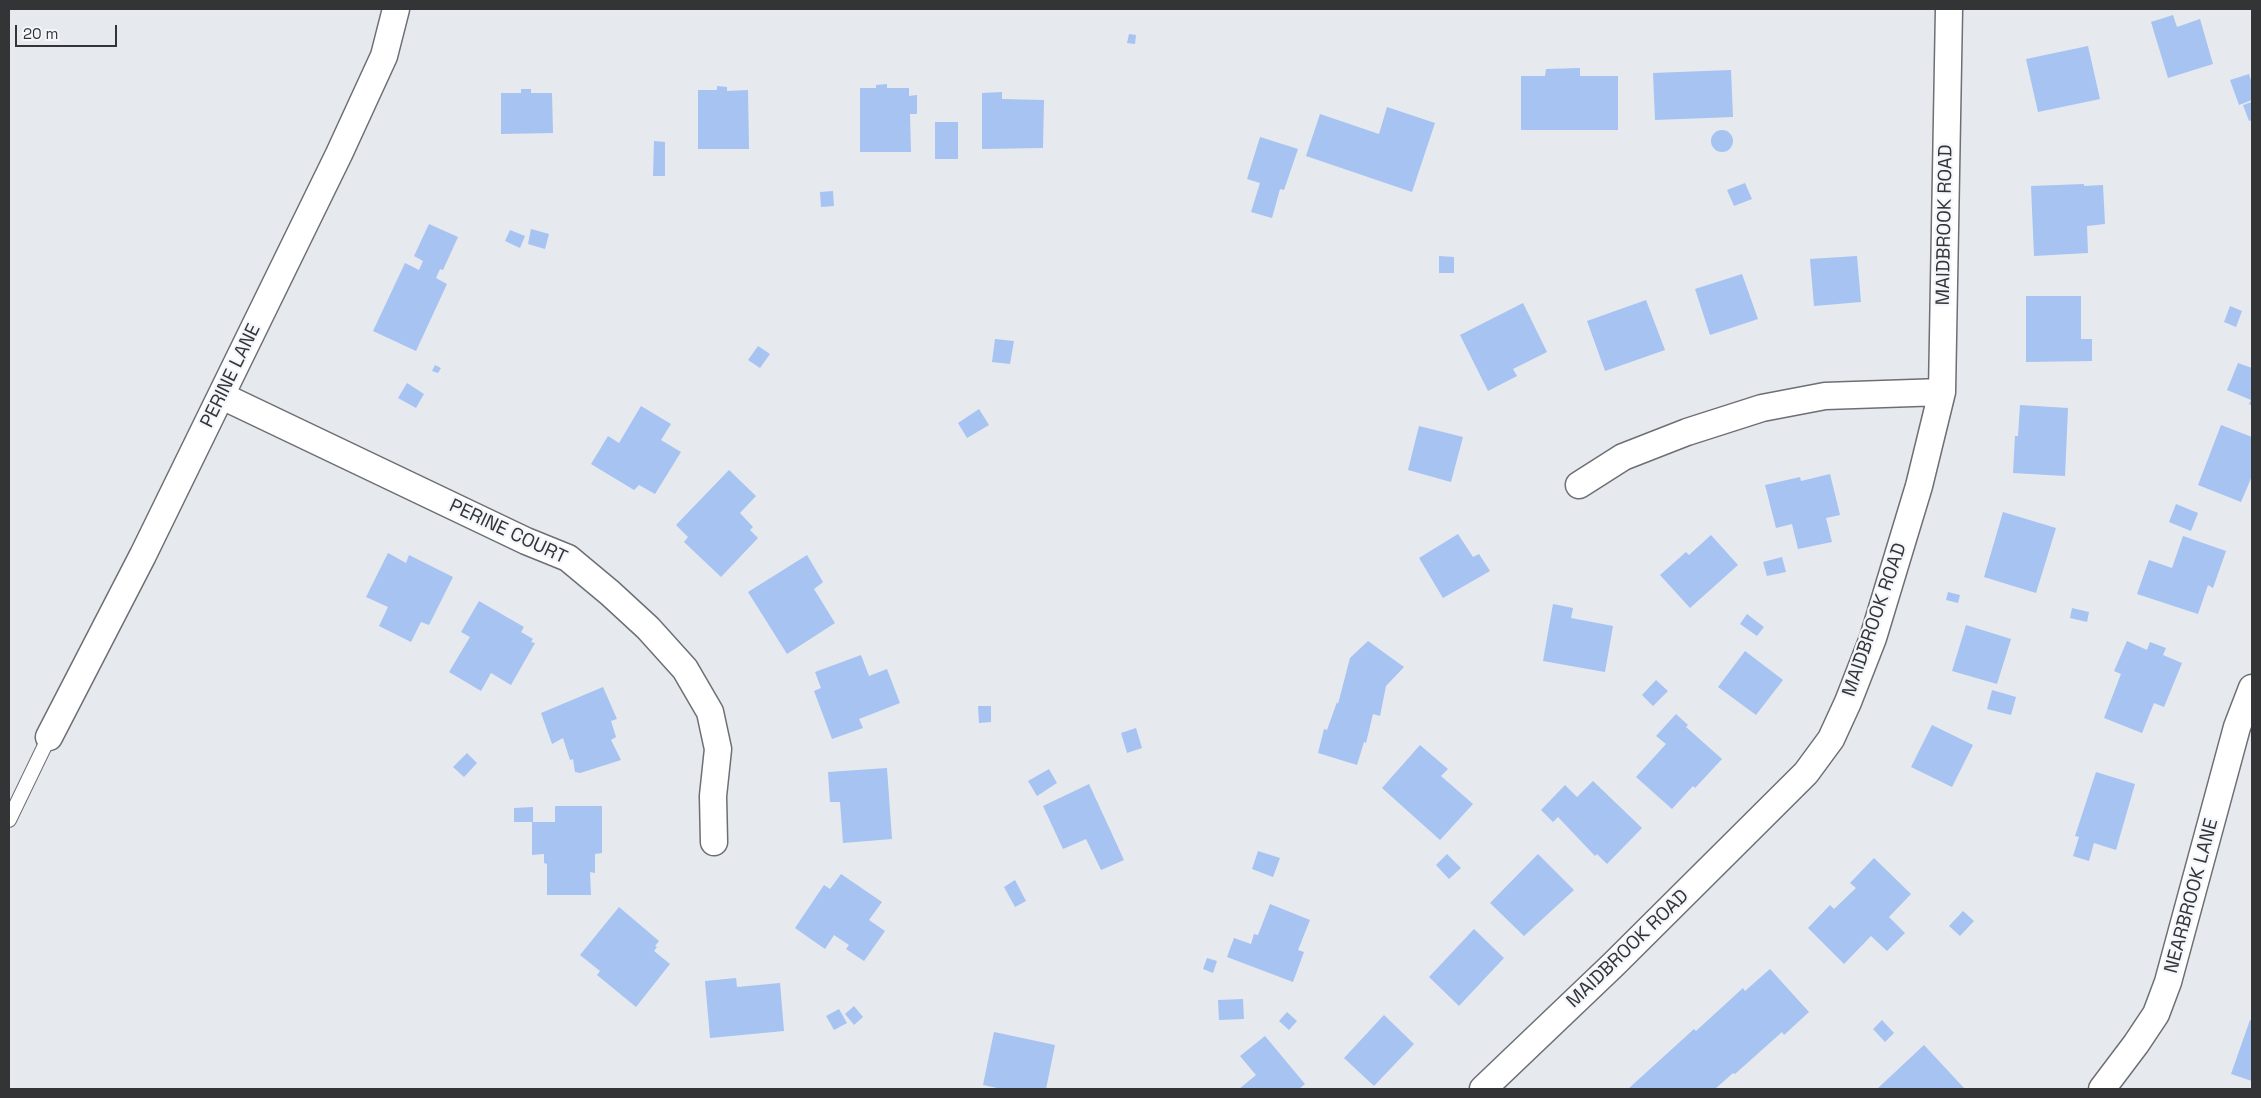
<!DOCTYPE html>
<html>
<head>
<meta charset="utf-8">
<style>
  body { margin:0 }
  #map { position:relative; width:2261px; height:1098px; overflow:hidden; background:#e6e9ee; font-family:"Space Grotesk",sans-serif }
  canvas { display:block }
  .frame { position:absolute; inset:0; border:10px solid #333436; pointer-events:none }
  .scale { position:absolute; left:15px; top:25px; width:102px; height:22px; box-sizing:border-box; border:2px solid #333436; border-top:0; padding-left:6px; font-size:15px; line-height:18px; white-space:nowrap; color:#333436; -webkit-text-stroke:4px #f3f6fb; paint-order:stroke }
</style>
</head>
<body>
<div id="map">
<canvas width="2261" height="1098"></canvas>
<div class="frame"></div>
<div class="scale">20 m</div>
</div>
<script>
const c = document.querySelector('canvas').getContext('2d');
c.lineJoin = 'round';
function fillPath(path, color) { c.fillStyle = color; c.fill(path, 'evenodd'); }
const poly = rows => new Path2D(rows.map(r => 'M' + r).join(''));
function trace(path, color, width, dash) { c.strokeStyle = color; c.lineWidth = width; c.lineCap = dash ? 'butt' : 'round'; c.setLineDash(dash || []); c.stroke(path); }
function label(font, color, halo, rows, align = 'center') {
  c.font = font + ' "Space Grotesk",sans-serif'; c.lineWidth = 4.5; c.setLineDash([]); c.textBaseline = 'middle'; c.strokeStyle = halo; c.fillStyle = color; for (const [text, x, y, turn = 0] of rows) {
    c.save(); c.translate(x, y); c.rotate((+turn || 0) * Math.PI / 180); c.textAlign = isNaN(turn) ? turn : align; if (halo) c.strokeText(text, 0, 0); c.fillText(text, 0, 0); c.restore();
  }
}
fillPath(poly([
  [2173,15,2177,27,2200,19,2213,64,2168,78,2151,22],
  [1129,34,1136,35,1135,44,1127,43],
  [2088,46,2100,99,2038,112,2026,59],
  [1580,68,1580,76,1618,76,1618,130,1521,130,1521,76,1545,76,1546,69],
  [1731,70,1733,117,1655,120,1653,73],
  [2249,74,2252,84,2252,100,2239,105,2230,80],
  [887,84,887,88,909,88,909,96,917,95,917,114,910,114,911,152,860,152,860,88,876,88,876,85],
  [717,86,727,87,727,91,748,90,749,149,698,149,698,90,717,90],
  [521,89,531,89,531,93,552,93,553,133,501,134,501,93,521,93],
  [1002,92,1002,99,1044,100,1043,148,982,149,982,93],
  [2252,102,2252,120,2249,121,2243,105],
  [1387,107,1435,123,1412,192,1306,156,1320,114,1379,134],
  [935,122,958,122,958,159,935,159],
  '1711 141a11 11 0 1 1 22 0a11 11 0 1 1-22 0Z',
  [1260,137,1298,149,1284,190,1280,189,1272,218,1251,212,1260,183,1247,179],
  [654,141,665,142,665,176,653,176],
  [1745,183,1752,199,1734,206,1727,190],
  [2084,184,2084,186,2103,185,2105,224,2087,226,2088,253,2034,256,2031,186],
  [833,191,834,206,821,207,820,192],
  [429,224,458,237,443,270,440,269,436,278,447,284,416,351,373,331,405,263,419,270,423,261,414,256],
  [531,229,549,234,545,249,528,244],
  [510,230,525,236,520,248,505,241],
  [1439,256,1454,257,1454,273,1439,273],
  [1857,256,1861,302,1814,306,1810,259],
  [1742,274,1758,319,1710,335,1695,289],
  [2026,296,2081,296,2081,339,2092,339,2092,361,2026,362],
  [1646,300,1665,350,1605,371,1587,321],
  [1523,303,1547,352,1513,369,1517,376,1488,391,1460,335],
  [2230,306,2242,311,2236,327,2224,322],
  [995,339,1014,341,1010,364,992,362],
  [758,346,770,354,760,368,748,360],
  [2238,363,2252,368,2252,406,2249,404,2251,400,2227,390],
  [435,365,441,368,438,373,432,371],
  [407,383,424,394,416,408,398,398],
  [2020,405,2068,408,2065,476,2013,473,2015,436,2018,436],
  [641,406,671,424,661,440,681,452,655,494,639,485,634,490,591,464,608,436,619,443],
  [979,409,989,425,967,438,958,423],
  [2221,425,2252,437,2252,476,2241,502,2198,485],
  [1419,426,1463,437,1451,482,1408,470],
  [729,470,756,496,740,513,753,527,750,530,758,538,721,577,684,542,688,537,676,525],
  [1830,474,1840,515,1826,518,1832,542,1798,549,1792,524,1776,528,1765,485,1800,477,1801,481],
  [2176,504,2198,513,2191,531,2169,522],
  [2003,512,2056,528,2036,593,1984,577],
  [1458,534,1473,557,1479,554,1490,571,1443,598,1419,558],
  [1711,535,1738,565,1690,608,1660,575,1686,552,1689,555],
  [2183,536,2226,551,2213,588,2208,585,2198,614,2137,594,2149,560,2172,568],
  [388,553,406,563,409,555,453,577,429,625,421,622,411,642,379,626,388,607,366,597],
  [807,555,823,582,814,589,835,623,787,654,748,592],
  [1782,557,1786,572,1767,576,1763,562],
  [1948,592,1960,595,1958,603,1946,600],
  [479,601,524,627,521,632,533,639,531,642,535,643,511,685,491,673,481,691,449,672,470,637,461,632],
  [1553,604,1573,608,1571,618,1613,626,1605,672,1543,661],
  [2072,608,2089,612,2087,622,2070,618],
  [1747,614,1764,627,1757,636,1740,624],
  [1966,625,2011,639,1997,684,1952,671],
  [1368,641,1404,667,1386,686,1380,716,1373,714,1366,743,1364,742,1357,765,1318,753,1324,729,1327,730,1337,702,1338,704,1350,658],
  [2127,641,2147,650,2150,642,2166,648,2163,655,2182,663,2164,707,2154,703,2142,733,2104,718,2121,674,2114,671],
  [1745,651,1783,680,1756,715,1718,687],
  [861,655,869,676,887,669,900,703,859,719,863,728,832,739,814,691,821,688,815,672],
  [1656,680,1668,691,1653,706,1642,695],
  [603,687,617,719,611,721,616,737,611,740,621,760,580,773,575,772,573,759,570,760,563,738,552,744,541,713],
  [1992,690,2016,697,2011,715,1987,709],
  [978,706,991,706,991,722,979,723],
  [1676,714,1688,725,1686,727,1722,759,1695,788,1693,786,1672,809,1636,777,1666,744,1656,736],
  [1932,725,1973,745,1952,787,1911,767],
  [1136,728,1142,748,1127,753,1121,733],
  [1420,745,1448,769,1441,776,1473,804,1440,840,1382,788],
  [467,753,477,763,464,777,453,767],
  [887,768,892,839,843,843,840,802,830,802,828,772],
  [1049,769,1057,783,1037,796,1028,781],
  [2096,772,2135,784,2116,850,2094,843,2089,861,2073,856,2079,837,2075,836],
  [1593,781,1642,828,1607,864,1597,854,1595,856,1558,817,1553,822,1541,810,1565,785,1577,797],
  [1089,784,1124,860,1101,870,1086,839,1063,849,1043,806],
  [555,806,602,806,602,853,595,854,595,873,590,872,591,895,547,895,547,864,544,863,544,854,532,855,532,822,555,822],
  [533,807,533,822,514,822,514,808],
  [1258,851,1280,858,1273,877,1252,869],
  [1447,854,1461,868,1449,879,1436,865],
  [1538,854,1574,890,1524,936,1490,903],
  [1874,858,1911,894,1889,917,1905,933,1887,951,1871,936,1844,964,1808,928,1830,905,1834,909,1856,888,1850,883],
  [841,874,882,902,869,920,885,931,864,961,846,949,849,945,834,935,825,949,795,928,824,885,830,889],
  [1015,880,1026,901,1015,907,1004,887],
  [1270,904,1310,920,1298,950,1304,952,1293,982,1227,957,1234,938,1251,944,1254,934,1258,935],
  [619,907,659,941,655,946,657,947,654,951,670,964,636,1007,597,975,600,971,580,955],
  [1963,911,1974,921,1960,936,1949,926],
  [1474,929,1504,958,1459,1006,1429,977],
  [1207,958,1217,961,1213,973,1203,969],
  [1770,969,1809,1012,1784,1035,1782,1032,1735,1074,1733,1073,1715,1089,1628,1089,1694,1029,1696,1031,1743,988,1745,991],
  [736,978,737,987,780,983,784,1031,710,1038,705,981],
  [1243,999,1244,1019,1219,1020,1218,1000],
  [854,1006,863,1017,854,1025,845,1014],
  [839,1009,847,1023,834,1030,826,1016],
  [1287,1012,1297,1021,1289,1030,1279,1021],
  [1384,1015,1414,1044,1374,1086,1344,1058],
  [1882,1020,1894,1033,1885,1042,1873,1029],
  [2250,1020,2252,1021,2252,1081,2231,1074],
  [994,1032,1055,1045,1046,1089,1002,1089,983,1085],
  [1265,1036,1305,1084,1299,1089,1239,1089,1256,1075,1240,1056],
  [1924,1045,1964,1088,1963,1089,1877,1089]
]), '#a6c3f2');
const service = poly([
  [9,820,49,737]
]);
const minor = poly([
  [222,396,526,541,568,558,610,593,648,628,685,669,710,712,718,749,713,796,714,842],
  [1579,485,1623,457,1687,432,1762,408,1825,396,1942,392],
  [49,737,143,555,339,154,384,56,396,9],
  [1483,1089,1614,964,1806,773,1831,739,1848,702,1873,638,1919,486,1942,392,1949,9],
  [2102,1089,2136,1044,2156,1014,2168,982,2237,727,2252,688]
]);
trace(service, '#6c6f73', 16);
trace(minor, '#6c6f73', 29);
trace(service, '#fff', 14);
trace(minor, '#fff', 26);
label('19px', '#333436', '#f3f6fb', [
  ["MAIDBROOK ROAD",1945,225,-89],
  ["PERINE LANE",231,376,-64],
  ["PERINE COURT",508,532,25],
  ["MAIDBROOK ROAD",1875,620,-71],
  ["NEARBROOK LANE",2192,896,-75],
  ["MAIDBROOK ROAD",1628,949,-44]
]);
</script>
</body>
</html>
